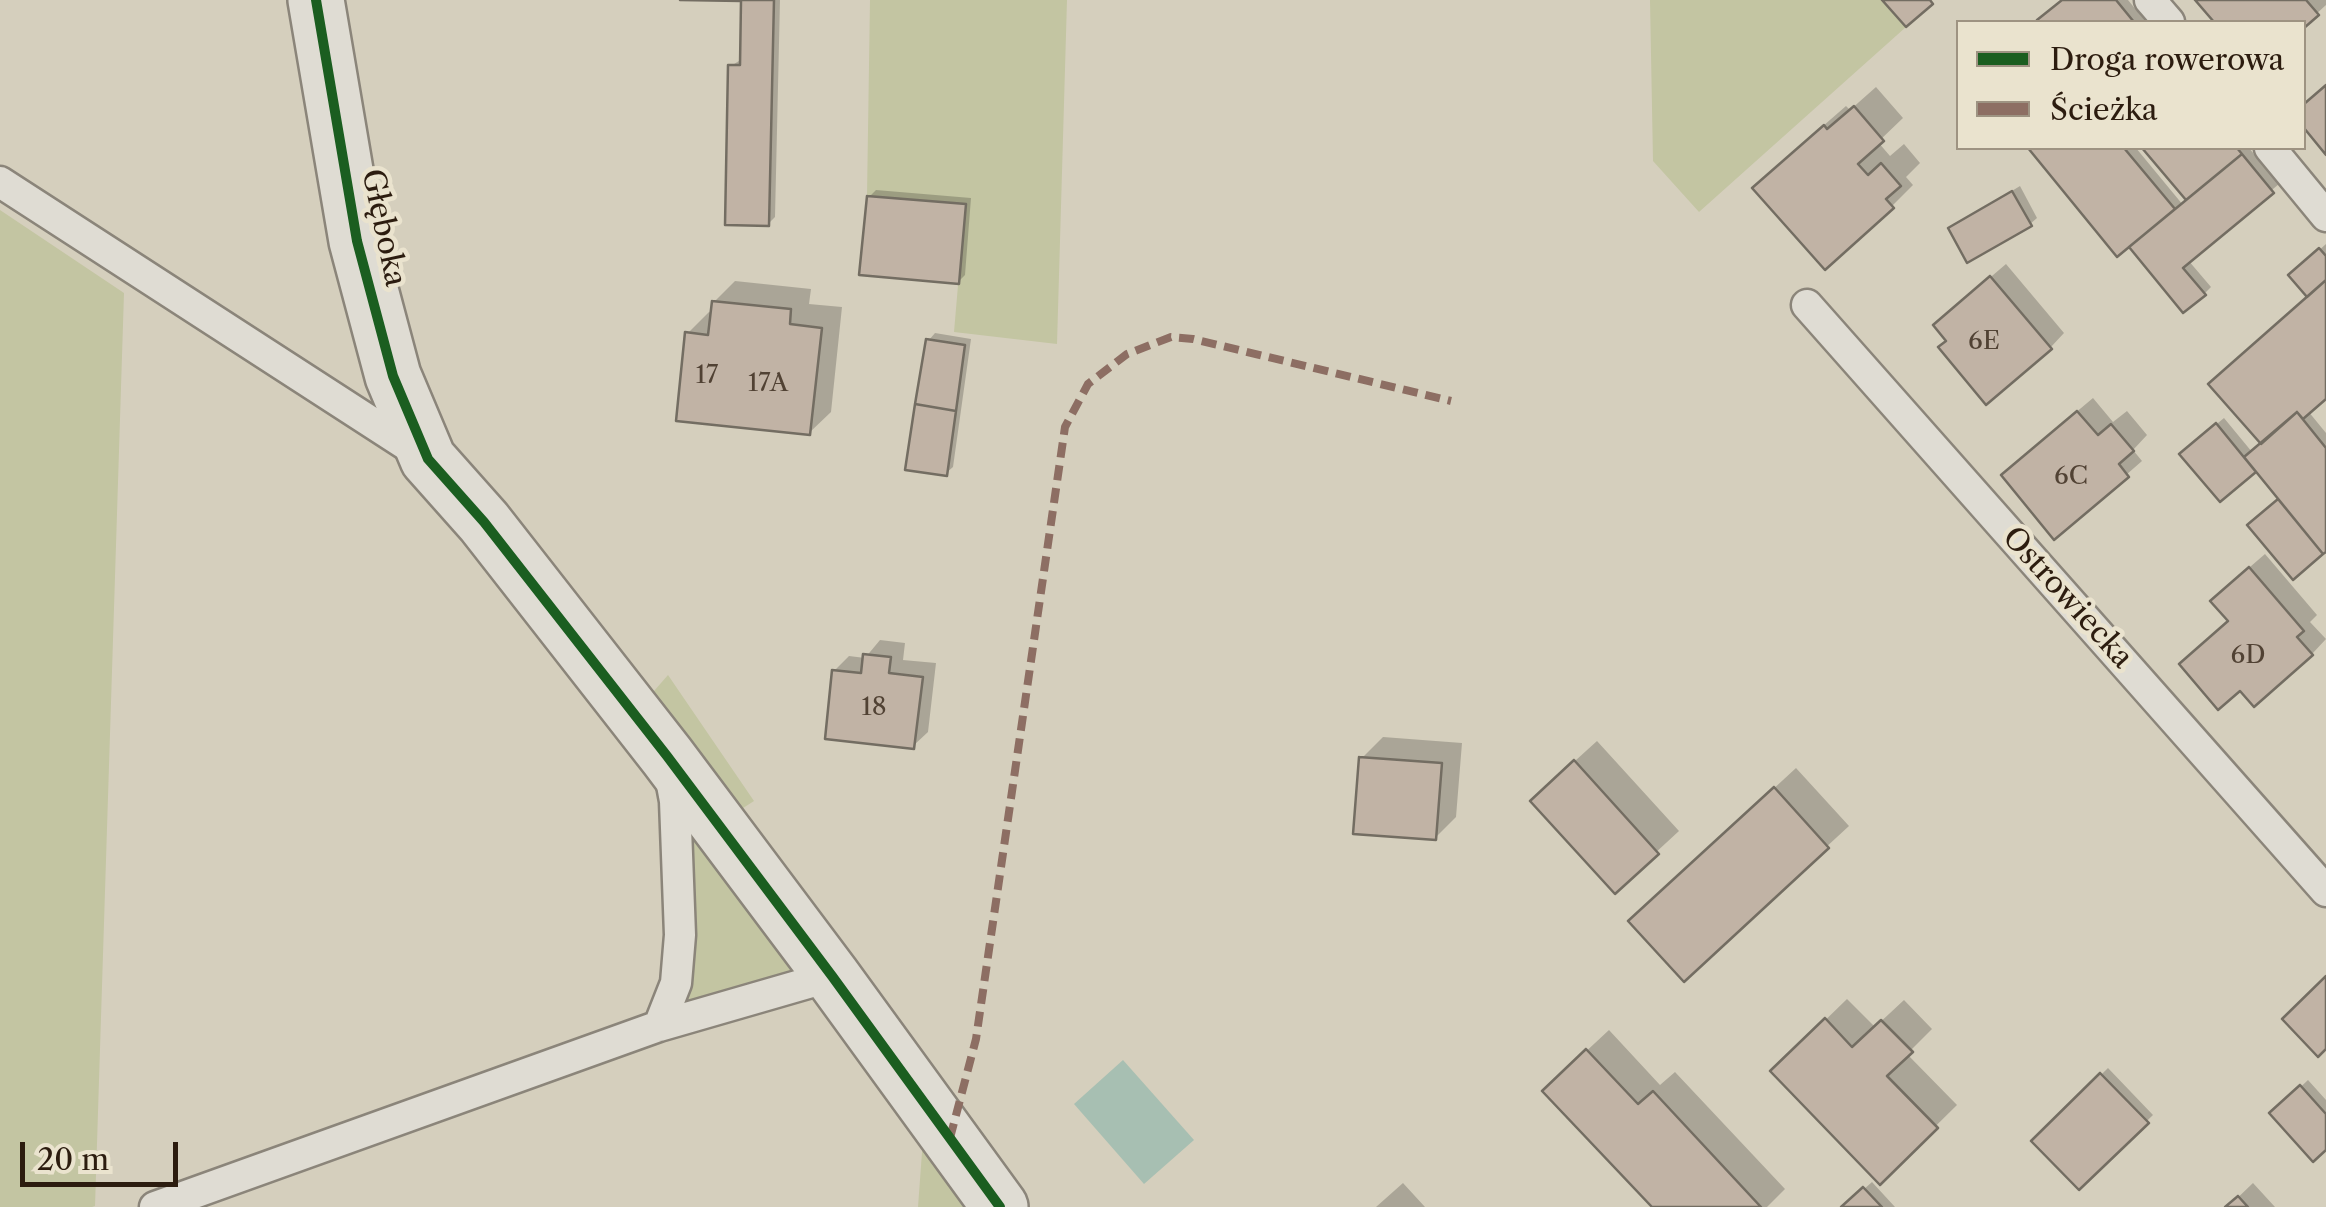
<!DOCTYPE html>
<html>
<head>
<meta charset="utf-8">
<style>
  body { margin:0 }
  #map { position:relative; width:2326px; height:1207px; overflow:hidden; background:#d5cfbd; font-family:"Libre Caslon Text",serif }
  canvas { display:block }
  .legend { position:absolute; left:1956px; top:20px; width:350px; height:130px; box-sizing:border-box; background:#eae3ce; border:2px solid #9e9382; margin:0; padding:12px 18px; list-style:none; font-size:30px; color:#2c1c0f }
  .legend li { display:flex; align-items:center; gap:20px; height:50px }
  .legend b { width:50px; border:2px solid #9e9382 }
  .scale { position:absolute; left:20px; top:1142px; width:158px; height:45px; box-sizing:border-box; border:5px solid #2c1c0f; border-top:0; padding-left:12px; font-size:30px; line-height:35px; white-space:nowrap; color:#2c1c0f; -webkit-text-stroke:8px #eae3ce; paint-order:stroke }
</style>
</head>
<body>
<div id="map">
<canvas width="2326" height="1207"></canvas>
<ul class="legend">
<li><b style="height:12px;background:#1b5e20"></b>Droga rowerowa</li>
<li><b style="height:12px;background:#8d6e63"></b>Ścieżka</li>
</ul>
<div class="scale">20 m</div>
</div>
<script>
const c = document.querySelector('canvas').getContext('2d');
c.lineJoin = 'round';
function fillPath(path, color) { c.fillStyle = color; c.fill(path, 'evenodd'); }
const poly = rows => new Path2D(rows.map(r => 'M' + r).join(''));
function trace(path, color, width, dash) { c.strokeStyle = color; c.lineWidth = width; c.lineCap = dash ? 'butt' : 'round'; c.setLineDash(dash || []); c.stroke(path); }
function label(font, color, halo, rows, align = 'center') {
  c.font = font + ' "Libre Caslon Text",serif'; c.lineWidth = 9; c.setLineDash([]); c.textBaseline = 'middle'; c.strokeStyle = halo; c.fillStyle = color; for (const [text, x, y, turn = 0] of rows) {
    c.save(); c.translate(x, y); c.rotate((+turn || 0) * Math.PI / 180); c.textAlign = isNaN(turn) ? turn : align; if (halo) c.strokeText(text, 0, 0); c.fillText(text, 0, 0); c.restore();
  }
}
fillPath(poly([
  [870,0,1067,0,1057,344,954,332,965,204,867,196],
  [1650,0,1882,0,1906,27,1699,212,1653,161],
  [0,210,124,293,95,1206,92,1207,0,1207],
  [668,675,754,801,740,810,653,705,654,691],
  [689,813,804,966,683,1004],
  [924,1125,982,1207,918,1207]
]), '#c3c5a2');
fillPath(poly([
  [1123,1060,1194,1140,1144,1184,1074,1104]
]), '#a7bfb2');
fillPath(poly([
  [744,0,780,0,775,217,768,224,731,66,742,59],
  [2064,0,2128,0,2146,22,2043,22,2041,20],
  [2199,0,2326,0,2326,5,2304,25,2217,22],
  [1876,87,1903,118,1878,142,1890,156,1904,144,1920,163,1906,177,1913,185,1892,206,1776,167,1846,106,1850,110],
  [2031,148,2136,148,2183,205,2189,200,2146,148,2249,148,2279,184,2188,260,2211,287,2204,294,2130,244,2117,254],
  [2020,186,2037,218,2030,224,1951,228],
  [876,190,971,198,965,275,958,282,869,197],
  [2326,244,2326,395,2308,411,2326,433,2326,553,2324,550,2293,576,2257,518,2281,499,2257,468,2220,499,2189,447,2224,418,2252,452,2263,443,2310,297,2298,269],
  [2006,264,2064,333,2050,348,1949,340,1951,311],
  [735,281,811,289,809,304,842,307,831,412,809,433,687,334,709,312,713,313,714,302],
  [935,333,971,339,953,467,946,473,929,340],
  [2093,398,2113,422,2127,411,2147,435,2133,450,2142,461,2055,537,2018,461],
  [2265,554,2317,615,2310,622,2326,639,2312,654,2230,620,2228,586],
  [880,640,905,643,903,660,936,663,928,732,913,746,834,671,849,656,865,658],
  [1383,737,1462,743,1456,817,1435,838,1362,758],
  [1597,741,1679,831,1615,890,1554,780],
  [1796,768,1849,826,1684,978,1653,900],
  [1847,999,1875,1027,1904,1000,1932,1029,1907,1054,1957,1105,1880,1181,1773,1071],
  [1609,1030,1660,1085,1675,1072,1785,1189,1767,1207,1655,1207,1566,1070],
  [2108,1068,2153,1115,2079,1187,2034,1141],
  [2308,1080,2326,1100,2326,1147,2273,1113],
  [1872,1182,1895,1207,1844,1207],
  [1403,1183,1425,1207,1376,1207],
  [2253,1183,2275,1207,2228,1207]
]), '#0003');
const building = poly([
  [680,0,774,0,769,226,725,225,728,65,740,65,741,1,680,0],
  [1882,0,1930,0,1933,4,1906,27,1882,0],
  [2062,0,2116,0,2134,22,2039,22,2037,20,2062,0],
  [2195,0,2306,0,2319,15,2304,28,2304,22,2214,22,2195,0],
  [2326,85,2326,155,2304,128,2304,104,2326,85],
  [1854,106,1884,141,1858,164,1868,175,1881,163,1901,186,1886,199,1894,208,1825,270,1752,188,1824,125,1827,129,1854,106],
  [2028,148,2124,148,2175,209,2117,257,2028,148],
  [2142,148,2237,148,2242,154,2186,200,2142,148],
  [2242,154,2274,193,2183,268,2206,295,2183,313,2129,247,2242,154],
  [2012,191,2032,226,1967,263,1948,228,2012,191],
  [867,196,966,204,959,284,859,275,867,196],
  [2319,248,2326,256,2326,280,2307,297,2288,275,2319,248],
  [1990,276,2052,349,1986,405,1938,347,1946,341,1933,325,1990,276],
  [2326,280,2326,399,2303,419,2297,412,2261,444,2208,384,2326,280],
  [712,301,791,309,790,324,822,328,810,435,676,421,685,332,708,335,712,301],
  [926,339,965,345,956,411,915,404,926,339],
  [915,404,956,411,947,476,905,470,915,404],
  [2077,411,2098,435,2111,424,2134,451,2119,464,2129,477,2054,540,2001,475,2077,411],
  [2297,412,2326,448,2326,552,2323,554,2244,457,2297,412],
  [2216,423,2256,472,2220,502,2179,454,2216,423],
  [2278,499,2323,554,2293,580,2247,525,2278,499],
  [2249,567,2304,631,2297,637,2313,655,2254,707,2240,691,2218,710,2179,664,2228,621,2210,601,2249,567],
  [863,654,891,657,889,673,923,677,914,749,825,739,832,670,861,673,863,654],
  [1359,757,1442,763,1436,840,1353,834,1359,757],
  [1574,760,1659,854,1615,894,1530,801,1574,760],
  [1774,787,1829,848,1684,982,1628,921,1774,787],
  [2326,976,2326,1049,2318,1057,2282,1019,2326,976],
  [1825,1018,1852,1047,1881,1020,1913,1052,1887,1076,1938,1128,1880,1185,1770,1071,1825,1018],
  [1586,1049,1638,1104,1653,1091,1761,1207,1652,1207,1542,1091,1586,1049],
  [2100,1073,2149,1123,2079,1190,2031,1141,2100,1073],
  [2300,1085,2326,1114,2326,1150,2313,1162,2269,1113,2300,1085],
  [1863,1187,1882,1207,1841,1207,1863,1187],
  [2238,1196,2248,1207,2225,1207,2238,1196]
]);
fillPath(building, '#c1b3a5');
trace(building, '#736d62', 2.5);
const lane = poly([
  [2150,0,2169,22],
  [2270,148,2326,216],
  [0,182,422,455],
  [1807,305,2326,891],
  [659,1026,676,983,680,935,675,801,670,774],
  [155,1207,659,1026,832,976]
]);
const street = poly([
  [316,0,357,241,393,376,428,459,484,522,667,756,832,976,1000,1207]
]);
trace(lane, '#8b857a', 35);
trace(street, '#8b857a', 60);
trace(lane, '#dfdcd3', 30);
trace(street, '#dfdcd3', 55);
trace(poly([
  [950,1138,976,1039,1065,427,1088,384,1127,354,1171,337,1193,339,1451,401]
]), '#8d6e63', 8, [15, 8]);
trace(poly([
  [316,0,357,241,393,376,428,459,484,522,667,756,832,976,1000,1207]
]), '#1b5e20', 10);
label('25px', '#514234', null, [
  ["6E",1984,342],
  ["17",707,376],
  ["17A",768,384],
  ["6C",2071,477],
  ["6D",2248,656],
  ["18",874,708]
]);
label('30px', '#2c1c0f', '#eae3ce', [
  ["Głęboka",383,228,78],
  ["Ostrowiecka",2067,598,48]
]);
</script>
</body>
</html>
